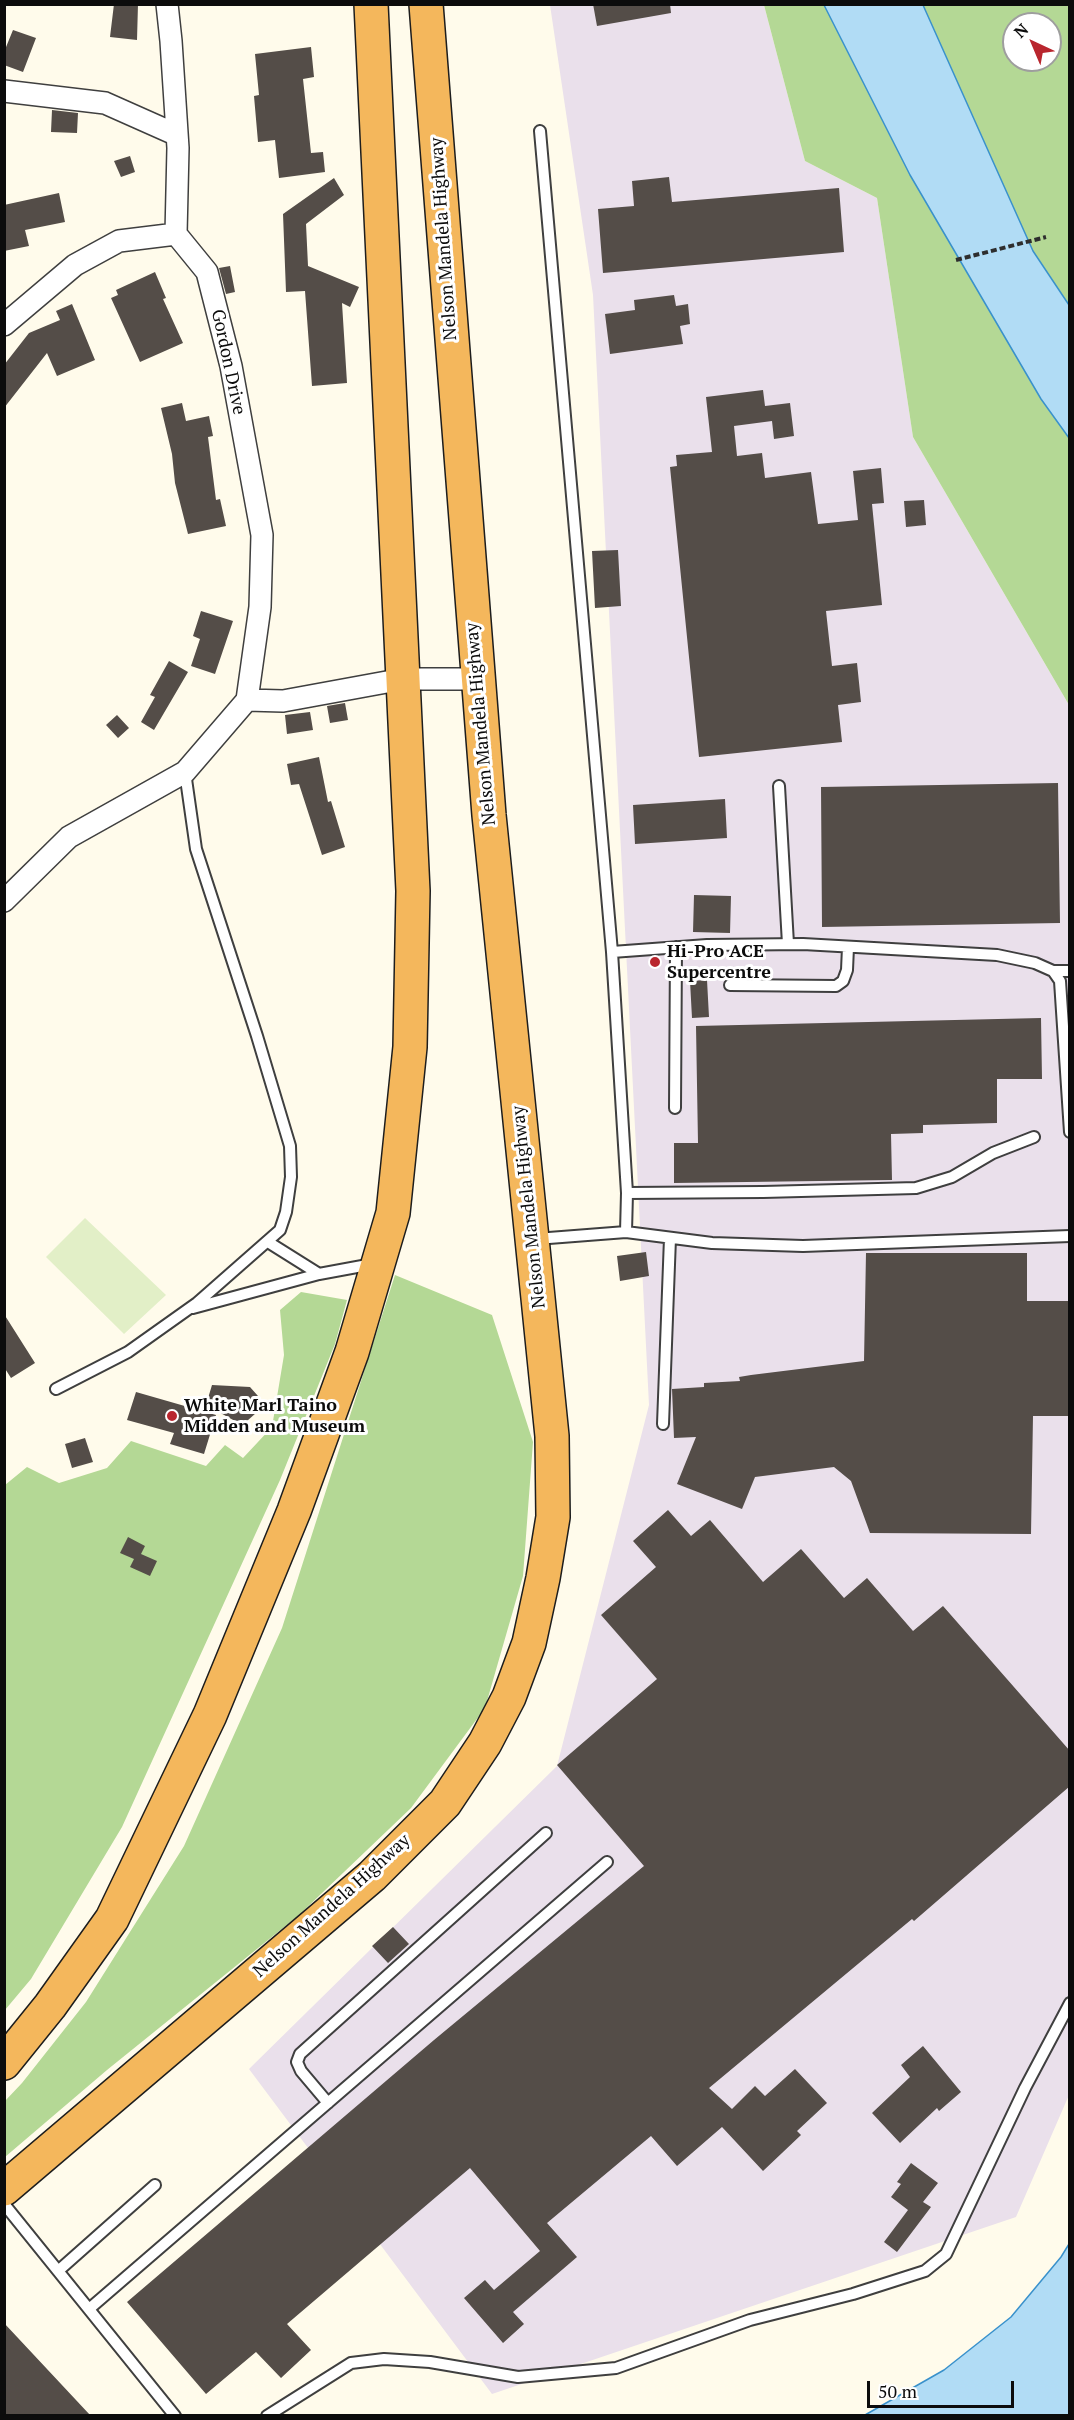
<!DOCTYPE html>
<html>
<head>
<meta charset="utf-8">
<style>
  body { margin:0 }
  #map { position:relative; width:1074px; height:2420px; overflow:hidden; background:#fffbeb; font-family:"PT Serif",serif }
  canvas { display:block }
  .frame { position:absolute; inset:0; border:6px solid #0c0c0c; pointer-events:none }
  .north { position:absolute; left:1002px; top:12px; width:60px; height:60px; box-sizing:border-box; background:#fff; border:2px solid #9e9e9e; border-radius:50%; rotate:316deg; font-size:16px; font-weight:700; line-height:24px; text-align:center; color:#0c0c0c }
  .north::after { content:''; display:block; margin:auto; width:21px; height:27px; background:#b9262e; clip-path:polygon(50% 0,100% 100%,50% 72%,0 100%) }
  .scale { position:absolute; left:867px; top:2381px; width:147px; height:27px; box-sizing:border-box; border:3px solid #0c0c0c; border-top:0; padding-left:8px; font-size:18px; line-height:21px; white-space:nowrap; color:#0c0c0c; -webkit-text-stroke:4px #fff; paint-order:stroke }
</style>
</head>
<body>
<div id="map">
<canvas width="1074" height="2420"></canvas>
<div class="frame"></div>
<div class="north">N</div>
<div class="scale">50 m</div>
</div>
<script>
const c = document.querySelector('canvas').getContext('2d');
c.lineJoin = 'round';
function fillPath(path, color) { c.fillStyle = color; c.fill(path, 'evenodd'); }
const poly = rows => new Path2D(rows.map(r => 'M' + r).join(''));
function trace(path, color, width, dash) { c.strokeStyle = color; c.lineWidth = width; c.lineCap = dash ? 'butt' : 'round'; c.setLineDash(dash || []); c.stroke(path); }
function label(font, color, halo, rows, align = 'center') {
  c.font = font + ' "PT Serif",serif'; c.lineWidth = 6; c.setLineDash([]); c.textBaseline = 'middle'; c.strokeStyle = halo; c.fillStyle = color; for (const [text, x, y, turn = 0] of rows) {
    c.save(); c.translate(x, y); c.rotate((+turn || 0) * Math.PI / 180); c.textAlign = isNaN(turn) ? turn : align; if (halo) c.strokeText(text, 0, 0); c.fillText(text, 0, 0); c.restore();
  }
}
fillPath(poly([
  [550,5,764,5,805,161,877,198,913,437,1069,705,1069,2095,1016,2217,492,2394,249,2069,557,1766,649,1405,593,295]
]), '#eae0eb');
fillPath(poly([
  [764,5,824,5,910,175,1041,399,1069,438,1069,705,913,437,877,198,805,161],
  [923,5,1069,5,1069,305,1033,251],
  [1014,24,1050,24,1050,60,1014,60],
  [395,1275,492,1315,533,1442,523,1576,485,1708,411,1808,299,1915,107,2070,5,2157,5,2101,22,2083,86,2002,184,1846,282,1628],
  [301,1292,347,1300,335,1344,280,1480,122,1827,31,1979,5,2010,5,1485,27,1467,59,1483,107,1468,131,1441,206,1466,225,1445,243,1458,272,1427,284,1355,280,1310]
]), '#b4d895');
fillPath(poly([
  [85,1218,166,1295,124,1334,46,1257]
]), '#e2efc7');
const water = poly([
  [824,5,923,5,1033,251,1069,305,1069,438,1041,399,910,175,824,5],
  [1069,2244,1069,2415,865,2415,944,2370,1011,2317,1061,2257,1069,2244]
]);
fillPath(water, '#b1dcf5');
trace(water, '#3991cb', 1.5);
fillPath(poly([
  [114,4,138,4,137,40,110,37],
  [593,4,670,4,671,13,597,26],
  [13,30,36,38,23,72,4,65,4,52],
  [311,47,314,77,303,79,311,153,323,152,325,172,279,178,275,140,258,142,254,96,259,95,255,54],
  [52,110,78,113,77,133,51,132],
  [130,156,135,172,121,177,114,161],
  [669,177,672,202,839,188,844,252,603,273,598,209,634,206,632,181],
  [334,178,344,195,306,224,308,266,359,287,350,307,342,303,347,383,312,386,305,291,286,292,283,214],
  [59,193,65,222,25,230,29,246,4,251,4,205],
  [230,266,235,292,226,294,219,268],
  [155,272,166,298,163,299,183,343,140,362,111,298,118,295,116,290],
  [674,295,676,306,688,304,690,324,680,326,683,344,610,354,605,314,635,310,634,300],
  [72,304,95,360,57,376,47,353,4,408,4,365,29,333,60,320,56,311],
  [763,390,765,406,790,403,794,436,774,439,772,421,734,426,737,456,762,453,765,478,811,472,818,524,858,520,853,471,881,468,884,503,872,504,882,605,826,611,832,666,857,663,861,702,838,705,842,742,699,757,670,467,677,466,676,455,712,452,706,397],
  [182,403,186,421,209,416,213,436,208,437,216,500,220,499,226,526,188,534,175,483,172,454,161,408],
  [924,500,926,525,906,527,904,501],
  [618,550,621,606,595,608,592,551],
  [201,611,233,621,215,674,191,666,200,639,193,636],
  [169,661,188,672,154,730,141,722,155,697,150,695],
  [345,703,348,720,330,723,327,706],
  [310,712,313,730,287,734,285,715],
  [117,715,129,728,118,738,106,725],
  [319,757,328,802,331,801,345,847,322,855,299,784,291,785,287,764],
  [1058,783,1060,923,822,927,821,787],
  [725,799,727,838,635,844,633,805],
  [694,895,731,896,730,933,693,932],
  [707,980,709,1017,692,1018,690,981],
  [1041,1018,1042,1079,997,1079,997,1123,923,1125,923,1133,891,1134,892,1180,674,1183,674,1143,698,1143,696,1026],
  [646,1252,649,1276,620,1281,617,1256],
  [866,1253,1027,1253,1027,1301,1070,1301,1070,1416,1033,1416,1031,1534,870,1533,851,1481,834,1467,755,1477,742,1509,677,1484,696,1437,674,1438,672,1389,704,1387,704,1383,740,1381,739,1377,751,1375,864,1361],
  [4,1314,35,1363,11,1378,4,1367],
  [212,1385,250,1387,258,1396,259,1408,256,1413,247,1421,235,1421,206,1405],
  [136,1392,216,1415,204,1454,170,1444,174,1433,127,1420],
  [85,1438,93,1462,72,1468,65,1444],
  [668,1510,691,1536,710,1520,763,1582,801,1549,844,1598,867,1578,913,1631,943,1606,1070,1751,1070,1786,914,1921,912,1919,709,2088,732,2109,755,2086,765,2096,795,2069,827,2103,797,2131,801,2135,763,2171,722,2127,677,2166,651,2136,547,2223,577,2257,513,2312,524,2324,503,2343,464,2298,485,2280,494,2290,540,2251,470,2168,287,2324,311,2350,281,2378,256,2352,206,2394,127,2302,434,2040,644,1866,557,1765,657,1679,601,1615,656,1567,633,1541],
  [128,1537,145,1546,141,1554,157,1561,150,1576,130,1567,134,1559,120,1553],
  [393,1927,409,1944,388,1963,372,1946],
  [923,2046,961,2092,939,2111,937,2108,900,2143,872,2113,910,2077,901,2065],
  [911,2163,938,2183,923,2202,931,2207,897,2252,884,2242,908,2210,891,2197,901,2184,897,2182],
  [4,2323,90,2415,4,2415]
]), '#544d48');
const service = poly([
  [779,786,788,944],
  [612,952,707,945,803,944,997,955,1035,963,1053,971,1060,981,1070,1132],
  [1053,971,1070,971],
  [730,985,836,986,843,981,847,970,848,947],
  [675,1108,676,947],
  [627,1193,763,1192,916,1188,952,1177,993,1153,1034,1137],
  [626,1232,712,1243,803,1246,1070,1236],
  [536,1239,626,1232,627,1193,612,952,540,131],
  [268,1242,319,1274],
  [193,1308,319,1274,373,1264],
  [56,1389,128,1352,197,1303,280,1230,286,1212,291,1177,290,1146,257,1036,196,849,185,772],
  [663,1424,670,1238],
  [328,2103,301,2071,297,2062,300,2054,546,1833],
  [4,2204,175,2416],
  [58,2271,155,2185],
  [89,2309,607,1862],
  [267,2416,351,2363,384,2359,430,2362,518,2377,616,2368,750,2320,853,2294,925,2271,946,2254,1025,2088,1070,2003]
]);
const minor = poly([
  [167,4,171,41,178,148,176,234],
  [4,91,105,103,177,135],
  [4,325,75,265,119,241,176,234,207,272,231,366,262,535,260,607,247,700],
  [4,901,69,837,185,772,247,700,283,701,403,679,477,679]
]);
const trunk = poly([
  [4,2063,50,2006,112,1919,210,1715,294,1511,352,1352,393,1213,410,1047,413,891,371,4],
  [4,2189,372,1876,445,1803,485,1743,509,1697,529,1643,543,1578,553,1517,552,1436,489,815,426,4]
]);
trace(service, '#3f3f3f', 14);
trace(minor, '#3f3f3f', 24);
trace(trunk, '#1d1d1d', 36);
trace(poly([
  [956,260,1046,237]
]), '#2e2e2e', 4, [6, 3]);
trace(service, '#fff', 10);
trace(minor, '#fff', 21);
trace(trunk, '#f4b75c', 33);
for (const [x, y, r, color] of [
  [655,962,6,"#b9262e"],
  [172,1416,6,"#b9262e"]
]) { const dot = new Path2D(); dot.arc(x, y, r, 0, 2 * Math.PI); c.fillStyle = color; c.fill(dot); trace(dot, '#fff', 2); }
label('18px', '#0c0c0c', '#fff', [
  ["Nelson Mandela Highway",444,239,-94],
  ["Gordon Drive",228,362,78],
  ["Nelson Mandela Highway",481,724,-95],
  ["Nelson Mandela Highway",529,1207,-96],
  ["Nelson Mandela Highway",332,1906,-42]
]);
label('bold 18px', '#0c0c0c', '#fff', [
  ["Hi-Pro ACE",667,952],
  ["Supercentre",667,973],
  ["White Marl Taino",184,1406],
  ["Midden and Museum",184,1427]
], 'left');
</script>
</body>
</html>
